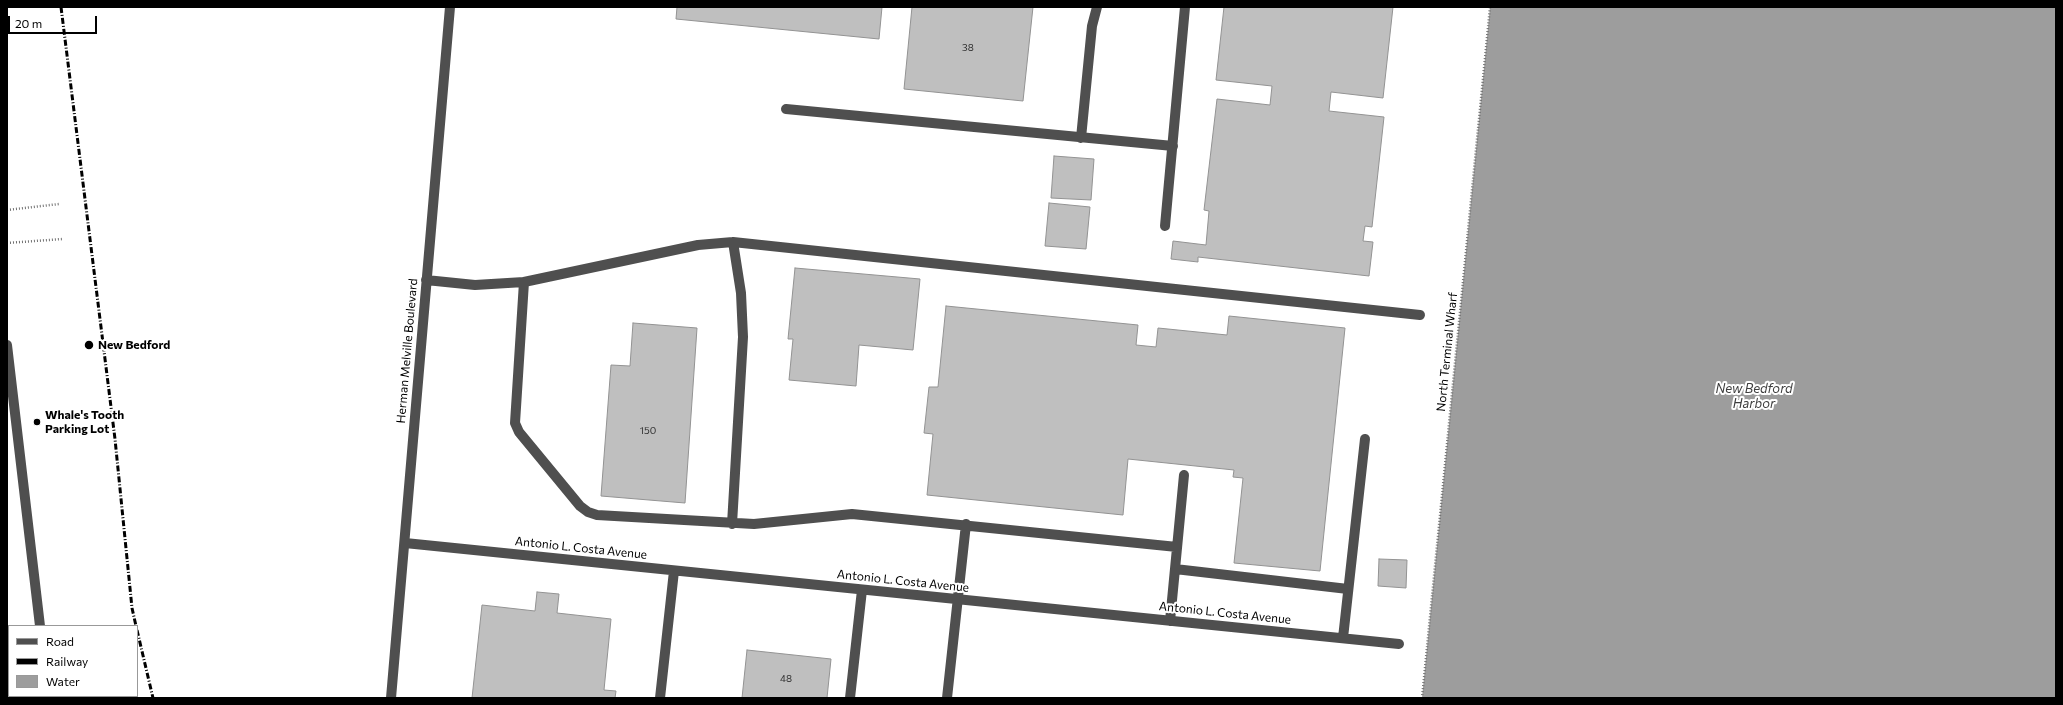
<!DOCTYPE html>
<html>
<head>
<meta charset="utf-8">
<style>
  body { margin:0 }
  #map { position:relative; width:2063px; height:705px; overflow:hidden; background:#fff; font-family:Commissioner,sans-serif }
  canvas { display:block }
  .frame { position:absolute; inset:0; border:8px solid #000; pointer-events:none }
  .legend { position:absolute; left:8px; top:625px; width:130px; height:72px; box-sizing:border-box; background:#fff; border:1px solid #999; margin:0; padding:5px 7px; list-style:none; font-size:12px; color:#000 }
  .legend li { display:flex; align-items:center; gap:8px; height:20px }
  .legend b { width:20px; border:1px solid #999 }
  .scale { position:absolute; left:8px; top:16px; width:89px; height:18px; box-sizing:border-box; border:2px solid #000; border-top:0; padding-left:5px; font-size:12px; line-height:14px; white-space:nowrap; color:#000; -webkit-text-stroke:3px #fff; paint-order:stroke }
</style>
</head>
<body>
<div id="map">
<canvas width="2063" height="705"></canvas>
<div class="frame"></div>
<ul class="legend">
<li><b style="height:5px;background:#4f4f4f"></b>Road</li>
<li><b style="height:5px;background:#000"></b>Railway</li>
<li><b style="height:11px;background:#9d9d9d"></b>Water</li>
</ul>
<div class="scale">20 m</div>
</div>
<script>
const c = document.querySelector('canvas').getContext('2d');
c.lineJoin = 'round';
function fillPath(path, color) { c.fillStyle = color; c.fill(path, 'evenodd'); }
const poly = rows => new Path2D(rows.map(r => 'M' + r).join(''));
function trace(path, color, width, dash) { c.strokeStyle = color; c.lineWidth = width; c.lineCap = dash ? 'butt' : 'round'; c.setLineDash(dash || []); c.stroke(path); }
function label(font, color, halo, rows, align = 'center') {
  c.font = font + ' Commissioner,sans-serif'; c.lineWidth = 4; c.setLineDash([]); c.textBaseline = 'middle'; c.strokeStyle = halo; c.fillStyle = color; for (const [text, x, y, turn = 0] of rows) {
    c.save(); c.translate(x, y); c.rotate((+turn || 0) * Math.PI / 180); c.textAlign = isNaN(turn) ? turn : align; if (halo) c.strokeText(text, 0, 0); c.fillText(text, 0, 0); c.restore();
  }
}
fillPath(poly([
  [1490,7,2056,7,2056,698,1422,698]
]), '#9d9d9d');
const building = poly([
  [677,7,882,7,879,39,676,19,677,7],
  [912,7,1033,7,1023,101,904,89,912,7],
  [1224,7,1393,7,1383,98,1331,92,1329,111,1384,117,1372,227,1365,226,1363,241,1373,242,1369,276,1198,257,1198,262,1171,259,1173,241,1206,245,1209,211,1204,210,1217,99,1270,105,1272,86,1216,80,1224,7],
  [1054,156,1094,159,1091,200,1051,198,1054,156],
  [1049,203,1090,207,1086,249,1045,246,1049,203],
  [795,268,920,279,913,350,859,345,856,386,789,380,793,339,788,339,795,268],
  [946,306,1138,325,1136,345,1156,347,1158,328,1227,335,1229,316,1345,328,1320,571,1234,563,1243,478,1233,477,1234,470,1128,459,1123,515,927,495,933,434,924,433,929,387,938,387,946,306],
  [633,323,697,328,685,503,601,496,611,365,630,366,633,323],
  [1379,559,1407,560,1406,588,1378,586,1379,559],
  [537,592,559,594,557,613,611,619,604,690,616,691,615,698,472,698,482,605,535,611,537,592],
  [747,650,831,659,827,698,742,698,747,650]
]);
fillPath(building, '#bfbfbf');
trace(building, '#939393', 1);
trace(poly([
  [7,210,59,204],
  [7,243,63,239],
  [1422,698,1490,7]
]), '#717171', 2.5, [1, 2]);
trace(poly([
  [786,109,1173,146],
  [1081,138,1092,26,1097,7],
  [1165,226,1185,7],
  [426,280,475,285,524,282],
  [7,345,40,626],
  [732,524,743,337,741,293,733,242],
  [405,543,1399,644],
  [1177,547,852,514,754,524,597,515,588,512,580,506,519,432,515,423,524,282,698,245,733,242,1420,315],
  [1175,569,1348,589],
  [1170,621,1184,475],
  [1343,638,1365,439],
  [7,681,9,680],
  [49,696,49,698],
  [391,698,450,7],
  [660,698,674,571],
  [850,698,862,590],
  [947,698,966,524]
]), '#4f4f4f', 10);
trace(poly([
  [61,7,115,439,132,608,136,626],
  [137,630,153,698]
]), '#000', 3, [6, 2, 1, 2]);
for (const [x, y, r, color] of [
  [89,345,5,"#000"],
  [37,422,4,"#000"]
]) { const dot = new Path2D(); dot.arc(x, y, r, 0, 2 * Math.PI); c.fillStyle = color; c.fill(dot); trace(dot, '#fff', 1.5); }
label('10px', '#303030', null, [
  ["38",968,48],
  ["150",648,431],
  ["48",786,679]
]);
label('bold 12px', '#000', '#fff', [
  ["New Bedford",98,345],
  ["Whale's Tooth",45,415],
  ["Parking Lot",45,429]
], 'left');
label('12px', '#000', '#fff', [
  ["Herman Melville Boulevard",407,351,-85],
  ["North Terminal Wharf",1447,352,-84],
  ["Antonio L. Costa Avenue",581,548,6],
  ["Antonio L. Costa Avenue",903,581,6],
  ["Antonio L. Costa Avenue",1225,613,6]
]);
label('italic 13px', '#3e3e3e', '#fff', [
  ["New Bedford",1754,389],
  ["Harbor",1754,404]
]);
</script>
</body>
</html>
